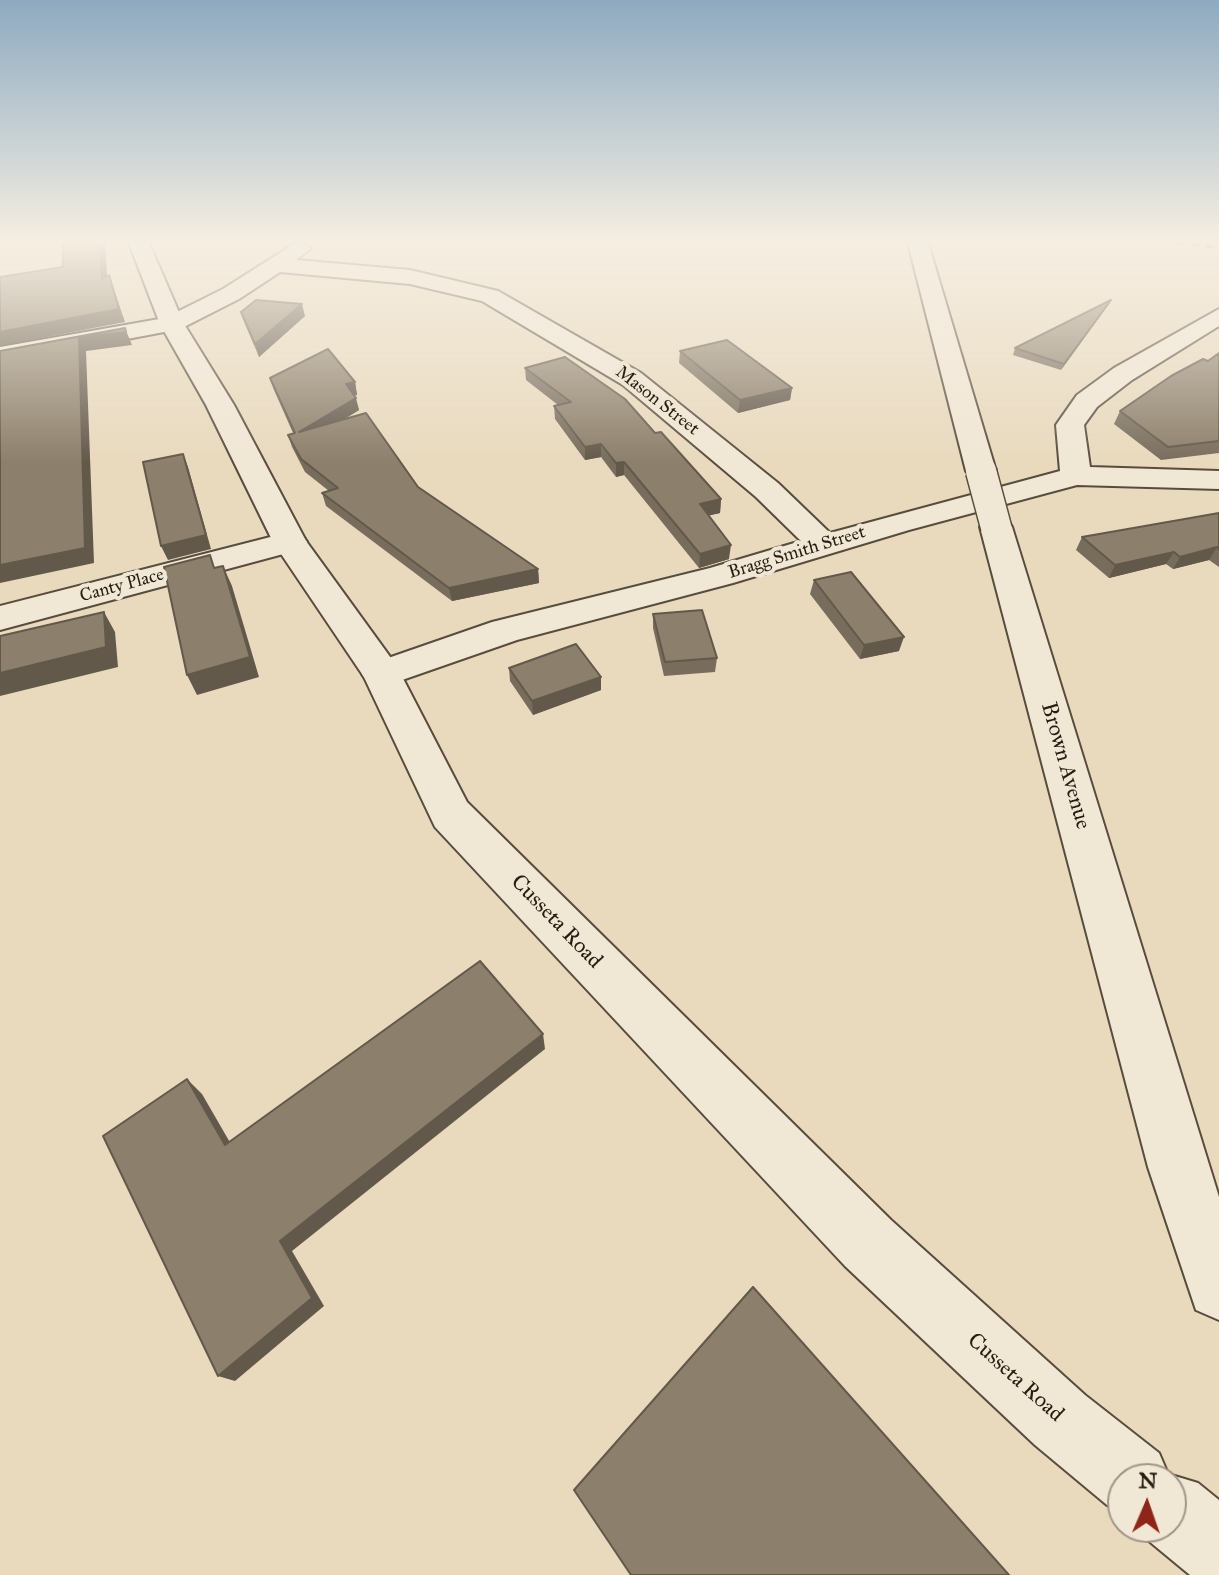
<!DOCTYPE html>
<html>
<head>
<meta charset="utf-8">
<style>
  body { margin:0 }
  #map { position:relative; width:1219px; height:1575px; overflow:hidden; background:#e9dabe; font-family:"IM FELL Great Primer",serif }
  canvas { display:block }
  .north { position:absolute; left:1107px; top:1463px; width:80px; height:80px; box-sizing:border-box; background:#f1e7d5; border:2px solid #a19687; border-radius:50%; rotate:2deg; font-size:22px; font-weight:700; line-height:32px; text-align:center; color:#281d12 }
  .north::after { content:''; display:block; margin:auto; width:28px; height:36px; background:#8f2418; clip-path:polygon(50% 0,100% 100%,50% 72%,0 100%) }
</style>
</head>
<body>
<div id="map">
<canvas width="1219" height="1575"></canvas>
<div class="north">N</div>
</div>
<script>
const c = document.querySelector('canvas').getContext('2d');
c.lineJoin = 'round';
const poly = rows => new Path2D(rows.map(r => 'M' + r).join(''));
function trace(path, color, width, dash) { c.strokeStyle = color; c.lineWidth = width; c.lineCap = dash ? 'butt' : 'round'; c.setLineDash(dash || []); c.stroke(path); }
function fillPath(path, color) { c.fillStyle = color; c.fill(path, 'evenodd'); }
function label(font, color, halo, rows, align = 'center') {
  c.font = font + ' "IM FELL Great Primer",serif'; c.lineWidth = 8; c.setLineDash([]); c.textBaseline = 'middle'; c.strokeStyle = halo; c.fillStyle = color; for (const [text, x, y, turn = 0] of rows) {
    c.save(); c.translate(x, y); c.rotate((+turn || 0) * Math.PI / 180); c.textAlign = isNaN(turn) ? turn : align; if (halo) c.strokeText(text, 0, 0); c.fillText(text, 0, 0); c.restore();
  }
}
const minor = poly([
  [304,243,311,248,296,260,410,270,498,291,641,373,778,483,830,533,1060,471,1056,425,1077,395,1114,368,1219,309,1219,326,1132,380,1097,407,1084,425,1090,467,1219,471,1219,489,1077,485,909,530,733,583,517,640,382,687,368,683,362,674,368,665,492,622,710,568,801,541,756,497,623,385,482,301,410,284,280,272,239,299,180,329,0,363,0,347,165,318,223,289,294,244,304,243],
  [290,532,302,535,307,542,302,549,0,630,0,606,290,532]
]);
const tertiary = poly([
  [129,243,149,243,184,324,234,405,306,541,396,665,467,802,891,1220,1085,1395,1159,1453,1168,1474,1198,1483,1219,1500,1219,1575,1190,1575,1144,1537,1140,1527,1171,1527,1171,1479,1123,1479,1123,1512,1107,1505,1035,1445,845,1266,435,827,364,677,273,542,206,405,160,324,129,243],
  [908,243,928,243,996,471,992,477,981,480,970,477,966,471,908,243],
  [996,517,1008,520,1012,527,1219,1197,1219,1320,1196,1310,1148,1167,980,527,984,520,996,517]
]);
trace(minor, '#584c3d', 4);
trace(tertiary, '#584c3d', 4);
fillPath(minor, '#f1e7d5');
fillPath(tertiary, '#f1e7d5');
trace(poly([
  [1178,243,1219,247]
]), '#281d12', 3, [7, 7]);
const tertiaryBridge = poly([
  [981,471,996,527]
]);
trace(tertiaryBridge, '#584c3d', 33, []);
trace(tertiaryBridge, '#f1e7d5', 30);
fillPath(poly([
  [1111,300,1108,305,1061,370,1013,355,1015,348],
  [241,312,305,316,259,357,245,324],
  [680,351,792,388,790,400,738,413,679,363],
  [1219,353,1219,453,1161,460,1114,424,1120,411,1208,361],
  [525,368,655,433,721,499,720,513,709,515,729,559,699,568,624,475,616,477,601,457,585,460,555,419,554,406,558,405,526,380],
  [270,378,355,382,357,395,354,395,359,410,345,419,418,487,538,569,539,583,452,601,326,506,322,493,329,491,305,472,292,447,288,435,293,433,274,390],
  [1219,513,1219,567,1209,560,1173,569,1166,564,1109,578,1076,550,1082,537],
  [814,580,899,651,860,659,810,594],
  [653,614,717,658,715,672,664,676,653,628],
  [509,668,601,677,601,690,533,715,510,681]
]), '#786d5c');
fillPath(poly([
  [100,243,105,243,108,291,102,279],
  [109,275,125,322,0,346,0,332],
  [1111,300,1108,305,1061,370,1064,364],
  [302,304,305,316,259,357,255,344],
  [125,328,132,345,86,351,94,563,0,583,0,565,79,337],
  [355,382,357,395,349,397,346,384],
  [792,388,790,400,738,413,740,400],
  [356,398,359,410,302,444,299,432],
  [601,444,601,457,585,460,585,447],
  [183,454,188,467,211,549,168,560,161,546],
  [624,462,624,475,616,477,616,463],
  [721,499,720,513,699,518,700,504],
  [731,545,729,559,699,568,700,554],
  [1217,547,1209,560,1173,569,1180,557],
  [1174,552,1166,564,1109,578,1115,565],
  [223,566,232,586,259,677,197,695,187,675],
  [538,569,539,583,452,601,449,588],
  [104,612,115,632,118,667,0,696,0,673],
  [904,637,899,651,860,659,864,645],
  [601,677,601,690,533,715,532,701],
  [543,1034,545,1049,292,1251,324,1306,235,1381,218,1376,280,1241],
  [187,1079,202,1094,239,1158,225,1145]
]), '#62594b');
const building = poly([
  [63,243,100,243,102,279,109,275,119,309,0,332,0,277,63,267,63,243],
  [256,300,302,304,255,344,241,312,256,300],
  [1111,300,1064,364,1015,348,1111,300],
  [125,328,126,332,79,337,85,548,0,565,0,351,125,328],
  [727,340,792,388,740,400,680,351,727,340],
  [328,349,355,382,346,384,356,398,299,432,366,413,418,487,538,569,449,588,322,493,338,488,301,459,288,435,295,433,270,378,328,349],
  [1219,353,1219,441,1168,447,1120,411,1171,376,1203,359,1208,361,1219,353],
  [565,357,625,399,655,433,661,432,721,499,700,504,731,545,700,554,624,462,616,463,601,444,585,447,554,406,571,402,525,368,565,357],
  [183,454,206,535,161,546,143,462,183,454],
  [1219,513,1219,549,1217,547,1180,557,1174,552,1115,565,1082,537,1219,513],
  [210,555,214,568,223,566,250,657,187,675,164,567,210,555],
  [851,572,904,637,864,645,814,580,851,572],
  [702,610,717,658,665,662,653,614,702,610],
  [104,612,106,647,0,673,0,636,104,612],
  [576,644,601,677,532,701,509,668,576,644],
  [480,961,543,1034,280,1241,312,1298,218,1376,103,1136,187,1079,225,1145,480,961],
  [753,1287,1009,1575,631,1575,574,1490,753,1287]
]);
fillPath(building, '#8c7f6b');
trace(building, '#62594b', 2);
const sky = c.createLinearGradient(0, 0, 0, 463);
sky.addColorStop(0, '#8eaac0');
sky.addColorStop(0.52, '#f5eee2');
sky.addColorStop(1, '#f5eee200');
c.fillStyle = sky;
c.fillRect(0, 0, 1219, 463);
label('18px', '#281d12', '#f1e7d5', [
  ["Mason Street",657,401,38],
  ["Bragg Smith Street",797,553,-17],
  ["Canty Place",122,586,-15]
]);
label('22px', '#281d12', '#f1e7d5', [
  ["Brown Avenue",1065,766,74],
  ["Cusseta Road",556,922,46],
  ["Cusseta Road",1015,1378,42]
]);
</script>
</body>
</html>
